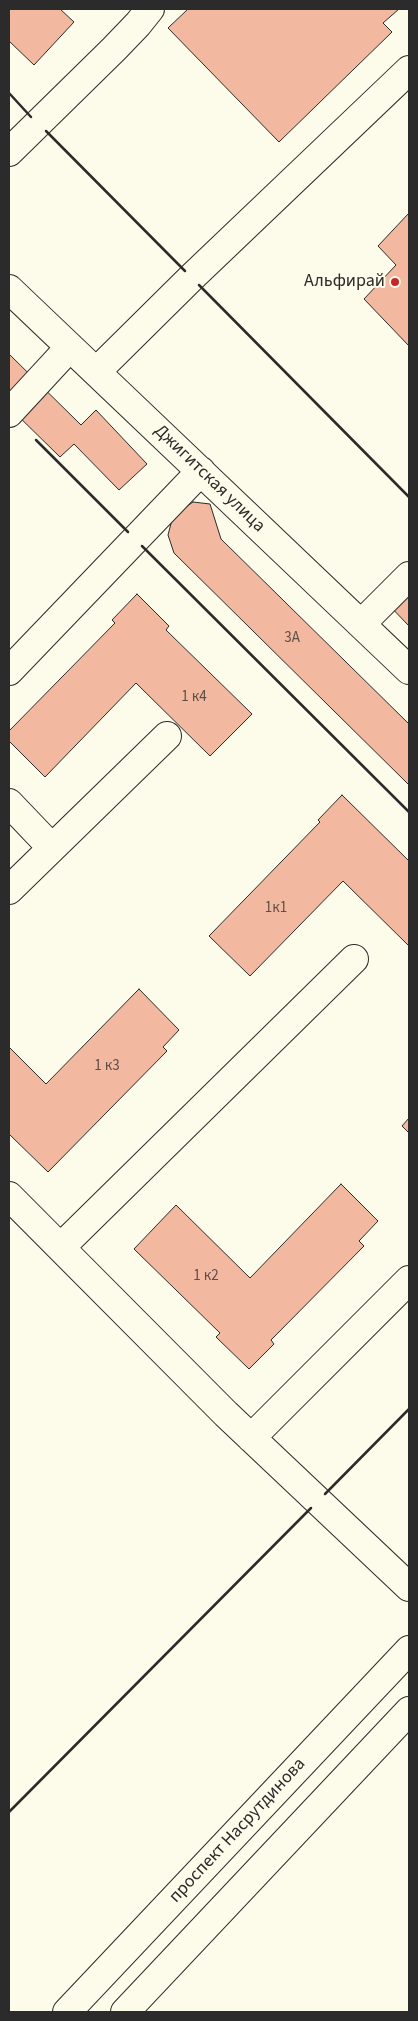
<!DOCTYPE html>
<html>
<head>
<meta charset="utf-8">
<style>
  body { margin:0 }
  #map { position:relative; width:418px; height:2021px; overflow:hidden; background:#fdfbea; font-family:"Source Sans 3",sans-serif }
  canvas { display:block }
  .frame { position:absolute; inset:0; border:10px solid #2b2b2b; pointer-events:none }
</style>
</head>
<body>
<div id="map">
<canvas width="418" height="2021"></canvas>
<div class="frame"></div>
</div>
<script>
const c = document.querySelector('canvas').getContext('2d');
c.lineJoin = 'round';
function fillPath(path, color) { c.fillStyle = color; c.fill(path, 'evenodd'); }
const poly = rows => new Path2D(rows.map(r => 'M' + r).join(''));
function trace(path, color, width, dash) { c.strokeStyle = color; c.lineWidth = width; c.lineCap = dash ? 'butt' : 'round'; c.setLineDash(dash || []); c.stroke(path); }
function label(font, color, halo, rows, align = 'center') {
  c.font = font + ' "Source Sans 3",sans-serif'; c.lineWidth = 4; c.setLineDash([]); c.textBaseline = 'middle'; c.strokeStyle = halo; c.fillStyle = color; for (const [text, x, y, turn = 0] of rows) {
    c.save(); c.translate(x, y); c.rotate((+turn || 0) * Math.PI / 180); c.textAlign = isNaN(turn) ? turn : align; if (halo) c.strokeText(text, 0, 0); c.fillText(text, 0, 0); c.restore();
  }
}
const building = poly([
  [9,9,60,9,74,22,34,65,9,41,9,9],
  [188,9,399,9,383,23,392,32,279,142,168,28,188,9],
  [409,213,409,346,364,299,396,265,378,246,409,213],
  [9,354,81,425,96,410,147,464,119,490,74,444,60,457,9,407,9,354],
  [193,502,210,504,221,539,409,724,409,785,174,553,168,535,173,516,193,502],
  [409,577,409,626,385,601,409,577],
  [137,594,169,626,166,630,252,714,210,756,136,683,45,777,9,741,9,731,115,623,112,620,137,594],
  [342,795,409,861,409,946,343,881,250,976,209,936,320,822,318,820,342,795],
  [139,989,179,1030,163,1047,167,1051,48,1172,9,1134,9,1047,46,1084,139,989],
  [409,1118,409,1133,402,1126,409,1118],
  [341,1184,378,1221,359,1241,364,1246,271,1340,274,1344,249,1369,216,1337,220,1333,134,1249,176,1205,250,1278,341,1184]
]);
fillPath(building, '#f2b8a0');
trace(building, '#2b2b2b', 1);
const minor = poly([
  [9,152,114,49,138,24,150,9],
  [9,289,409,670],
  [96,372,192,277,409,70],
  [9,413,70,347],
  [361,624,409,576],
  [9,671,201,471],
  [9,803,52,848],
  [9,890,167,736],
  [9,1196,226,1414,409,1587],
  [61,1247,354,959],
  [251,1438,409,1280]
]);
const major = poly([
  [67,2012,409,1650],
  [125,2012,409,1711]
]);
trace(minor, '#2b2b2b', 30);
trace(major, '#2b2b2b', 30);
trace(minor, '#fdfbea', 28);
trace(major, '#fdfbea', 28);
trace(poly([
  [9,93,31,117],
  [46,131,185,271],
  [199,285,409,497],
  [36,440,128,532],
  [142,546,409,812],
  [325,1494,409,1409],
  [9,1812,311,1508]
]), '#2b2b2b', 2.5);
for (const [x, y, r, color] of [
  [395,282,5,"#c62828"]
]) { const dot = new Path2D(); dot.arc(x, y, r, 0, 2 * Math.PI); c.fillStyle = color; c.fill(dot); trace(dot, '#fdfbea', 2); }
label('15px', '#5d4e48', null, [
  ["3А",292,639],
  ["1 к4",194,698],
  ["1к1",276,909],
  ["1 к3",107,1067],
  ["1 к2",206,1277]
]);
label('18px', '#2b2b2b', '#fdfbea', [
  ["Альфирай",385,282]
], 'right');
label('18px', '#2b2b2b', '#fdfbea', [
  ["Джигитская улица",209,479,44],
  ["проспект Насрутдинова",238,1831,-47]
]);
</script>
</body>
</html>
